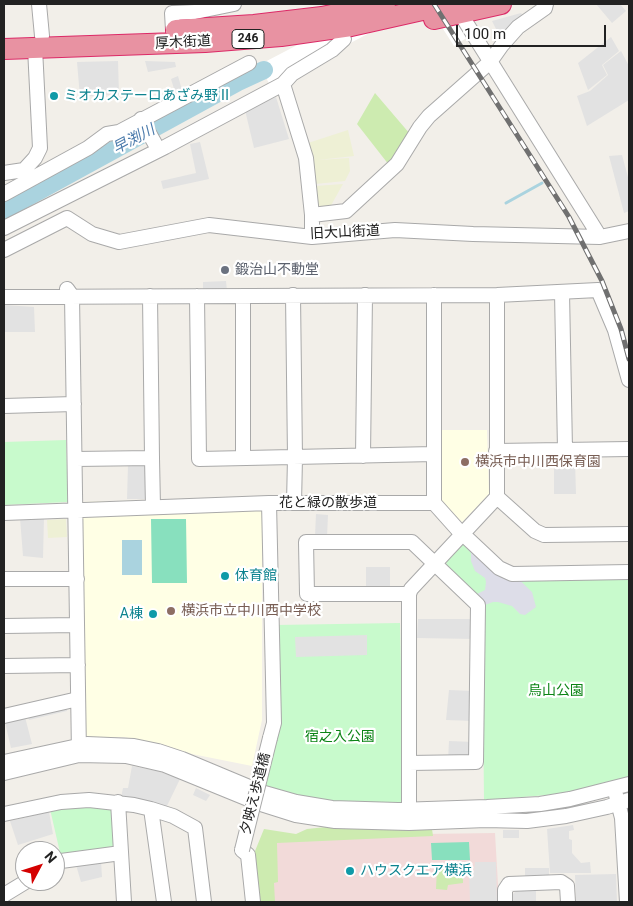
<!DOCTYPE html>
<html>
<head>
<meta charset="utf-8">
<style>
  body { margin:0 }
  #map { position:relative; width:633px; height:906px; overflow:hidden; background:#f2efe9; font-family:Roboto,sans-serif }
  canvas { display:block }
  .frame { position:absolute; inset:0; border:5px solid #222; pointer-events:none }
  .north { position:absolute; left:15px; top:841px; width:50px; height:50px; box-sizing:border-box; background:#fff; border:1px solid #a7a7a7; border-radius:50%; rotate:50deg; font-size:14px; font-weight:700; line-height:20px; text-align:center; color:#222 }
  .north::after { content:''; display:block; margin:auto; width:18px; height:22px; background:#d40000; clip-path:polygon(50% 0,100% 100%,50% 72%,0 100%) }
  .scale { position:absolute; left:456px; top:25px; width:150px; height:22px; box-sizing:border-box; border:2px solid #222; border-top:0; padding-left:6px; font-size:15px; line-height:18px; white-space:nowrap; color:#222; -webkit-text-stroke:4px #fff; paint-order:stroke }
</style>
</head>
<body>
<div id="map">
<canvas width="633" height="906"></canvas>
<div class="frame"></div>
<div class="north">N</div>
<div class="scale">100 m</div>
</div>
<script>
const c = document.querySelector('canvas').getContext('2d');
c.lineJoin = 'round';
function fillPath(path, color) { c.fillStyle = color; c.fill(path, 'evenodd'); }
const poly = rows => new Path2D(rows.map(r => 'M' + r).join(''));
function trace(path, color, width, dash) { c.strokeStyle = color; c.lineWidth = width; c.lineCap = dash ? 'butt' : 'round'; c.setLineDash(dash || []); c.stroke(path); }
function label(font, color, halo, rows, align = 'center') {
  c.font = font + ' Roboto,"Noto Sans JP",sans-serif'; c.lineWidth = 4.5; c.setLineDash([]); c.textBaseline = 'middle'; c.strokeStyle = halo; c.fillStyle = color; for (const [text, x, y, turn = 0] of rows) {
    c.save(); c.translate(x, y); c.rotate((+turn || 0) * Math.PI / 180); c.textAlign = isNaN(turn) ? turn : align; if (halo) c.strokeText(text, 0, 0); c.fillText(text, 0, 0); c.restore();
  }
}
fillPath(poly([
  [269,832,283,836,495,833,499,902,263,902]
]), '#f2dad9');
fillPath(poly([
  [442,430,487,430,489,494,462,522,442,501],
  [262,497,262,720,252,766,192,754,162,744,124,737,83,737,78,502]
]), '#ffffe5');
fillPath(poly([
  [348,130,354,156,318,160,349,158,350,171,345,181,315,184,308,143],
  [343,184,329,209,316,209,315,186],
  [66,519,67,537,48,538,47,520]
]), '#eef0d5');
fillPath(poly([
  [375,93,410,134,389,165,357,124],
  [326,827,432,829,433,836,277,843,278,882,274,883,275,902,259,902,253,856,264,829,296,834,307,829],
  [437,868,463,869,463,883,448,885,447,890,436,889]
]), '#cdebb0');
fillPath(poly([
  [66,440,68,502,4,505,4,442],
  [472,534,517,578,629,579,629,776,573,793,484,800,482,606,477,594,447,567,446,561],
  [400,623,404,804,336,802,294,795,262,786,275,625],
  [63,806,114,807,116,849,61,857,50,809]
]), '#c8facc');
fillPath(poly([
  [151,519,186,519,187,583,152,583],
  [469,842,470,860,432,860,431,843]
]), '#88e0be');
fillPath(poly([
  [596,4,620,4,626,11,612,23],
  [521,13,524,17,501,39,492,21],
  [611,37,619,51,602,65,607,75,588,90,578,63],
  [621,51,629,66,629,100,587,126,577,96,590,91,608,75,603,65],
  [118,61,119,94,80,97,77,62],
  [145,61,175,62,176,67,148,72],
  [178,76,182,90,175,92,171,79],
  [276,97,289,139,254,148,245,110],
  [200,142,209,179,163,189,161,181,196,173,190,144],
  [622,155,629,181,629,211,624,213,609,156],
  [226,281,227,291,203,292,203,282],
  [4,305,34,307,35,332,5,332],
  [554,459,575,460,576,494,554,494],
  [128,465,151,465,152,499,127,499],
  [316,514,328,515,327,537,315,536],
  [44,517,43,558,23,556,20,518],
  [366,567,390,567,390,586,366,586],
  [418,619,474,619,474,639,417,638],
  [367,635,367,655,296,657,295,637],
  [449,690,473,691,474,721,446,720],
  [66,704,67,711,29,720,27,713],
  [24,713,32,744,11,748,4,718],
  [449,741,474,742,473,759,448,760],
  [132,766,158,771,180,779,166,808,121,798,123,788,128,788],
  [196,788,210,795,206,801,193,795],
  [49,812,53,834,18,845,10,821],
  [573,825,574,830,569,831,569,839,572,840,572,853,581,863,590,862,591,873,550,873,547,829],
  [503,830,519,830,519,838,503,838],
  [101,861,102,877,81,882,76,865],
  [475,862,496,862,497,902,470,902,469,872,474,872],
  [525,868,549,868,549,876,525,876],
  [616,874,617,902,576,902,575,875],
  [517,890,536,890,536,902,512,902,512,895]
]), '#e2e2e2');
fillPath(poly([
  [472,534,532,592,536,607,525,615,520,614,512,606,498,602,493,602,482,606,477,594,485,590,486,582,485,578,475,571,471,561,471,553,463,544]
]), '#dddde8');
fillPath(poly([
  [122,540,142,540,142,575,122,575]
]), '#aad3df');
fillPath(poly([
  [376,4,425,4,270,85,259,65],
  [427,4,447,4,468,37,454,46]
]), '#fff');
trace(poly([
  [506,203,542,183]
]), '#aad3df', 3);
trace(poly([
  [4,210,238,82,264,70]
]), '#aad3df', 18);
const minor = poly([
  [39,4,42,36],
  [460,13,600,237],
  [173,30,172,13,195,12,234,4],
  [283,84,292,74,332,50,344,39],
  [141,119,158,149],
  [4,173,24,170,35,158,40,148,35,48],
  [4,194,88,148,107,134,119,132,249,63],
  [312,215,346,211,359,199,397,164,420,127,429,116,490,62,502,45,518,27,545,8,546,4],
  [4,228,165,147,283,84,306,158,312,215,312,237],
  [4,250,67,218,92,234,119,242,209,225,312,237,395,230,473,234,600,237,629,231],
  [67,289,72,296,79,753],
  [562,292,565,450],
  [293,295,295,458,294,503],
  [197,296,199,459,434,454],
  [243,296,243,458],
  [4,297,497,295,598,290,615,330,629,380],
  [4,406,74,404],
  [496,451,629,449],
  [363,456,365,295],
  [152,458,153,507],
  [75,459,152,458,150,296],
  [497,497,535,531,544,535,629,534],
  [269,503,274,723,270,738],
  [434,503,434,295],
  [4,513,269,503,434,503,459,531],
  [466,537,499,568,512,574,629,572],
  [4,579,77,579],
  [4,626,77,625],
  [4,666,78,665],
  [4,716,78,699],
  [4,762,87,744,134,746,158,751,182,759,261,792,296,802,332,808,398,810,487,807,540,804,570,799,629,784],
  [409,763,476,762,478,605,412,542,306,542,307,594,409,594],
  [4,773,79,755,126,756,165,765,258,803,296,815,335,821,409,823,486,820,527,821,566,816,607,807,629,800],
  [616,795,622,818,627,902],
  [118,802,124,902],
  [151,809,173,816,195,828,204,902],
  [4,814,61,802,89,800,134,805,151,809,164,902],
  [409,817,409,594,411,589,497,497,497,295],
  [242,850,248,855,253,902],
  [55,865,61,861,121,853],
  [4,895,27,881],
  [505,902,505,890,509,884,561,882,567,886,568,902]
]);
const highway = poly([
  [434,19,501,4],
  [176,30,254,25,322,17,385,4],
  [4,49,205,42,281,36,351,26,449,4]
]);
trace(minor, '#a9a9a9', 16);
trace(highway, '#dc2a67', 22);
trace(minor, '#fff', 14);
trace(highway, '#e892a2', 20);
const rail = poly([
  [434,4,569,217,602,281,621,329,629,359]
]);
trace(rail, '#707070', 5);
trace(rail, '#fff', 3, [9]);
const minorBridge = poly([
  [242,850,270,738]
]);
trace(minorBridge, '#a9a9a9', 16, []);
trace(minorBridge, '#fff', 14);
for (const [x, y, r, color] of [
  [54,96,5,"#0f9aa8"],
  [225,270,5,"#6b7280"],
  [465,462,5,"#8d6e63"],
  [225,576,5,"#0f9aa8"],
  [171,611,5,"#8d6e63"],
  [153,614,5,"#0f9aa8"],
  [350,871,5,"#0f9aa8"]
]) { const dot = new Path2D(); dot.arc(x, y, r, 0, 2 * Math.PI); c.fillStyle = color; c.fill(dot); trace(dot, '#fff', 2); }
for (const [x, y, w] of [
  [248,39,32]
]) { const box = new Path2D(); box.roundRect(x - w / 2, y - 9.5, w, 19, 4); c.fillStyle = '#fff'; c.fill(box); trace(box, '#222', 1); }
label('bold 12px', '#222', null, [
  ["246",248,39]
]);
label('14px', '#222', '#fff', [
  ["厚木街道",183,43,-3],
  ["旧大山街道",345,233,-3],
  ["花と緑の散歩道",328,503],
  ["夕映え歩道橋",256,794,-76]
]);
label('14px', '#0d838f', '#fff', [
  ["ミオカステーロあざみ野Ⅱ",64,96],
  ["体育館",235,576],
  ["A棟",143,614,"right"],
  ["ハウスクエア横浜",360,871]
], 'left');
label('14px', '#5b616d', '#fff', [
  ["鍛治山不動堂",235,270]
], 'left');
label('14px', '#785e54', '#fff', [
  ["横浜市中川西保育園",475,462],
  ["横浜市立中川西中学校",181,611]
], 'left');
label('14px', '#0c8416', '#fff', [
  ["烏山公園",556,691],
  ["宿之入公園",340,737]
]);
label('italic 15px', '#4a7aab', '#fff', [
  ["早渕川",134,140,-28]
]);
</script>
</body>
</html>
